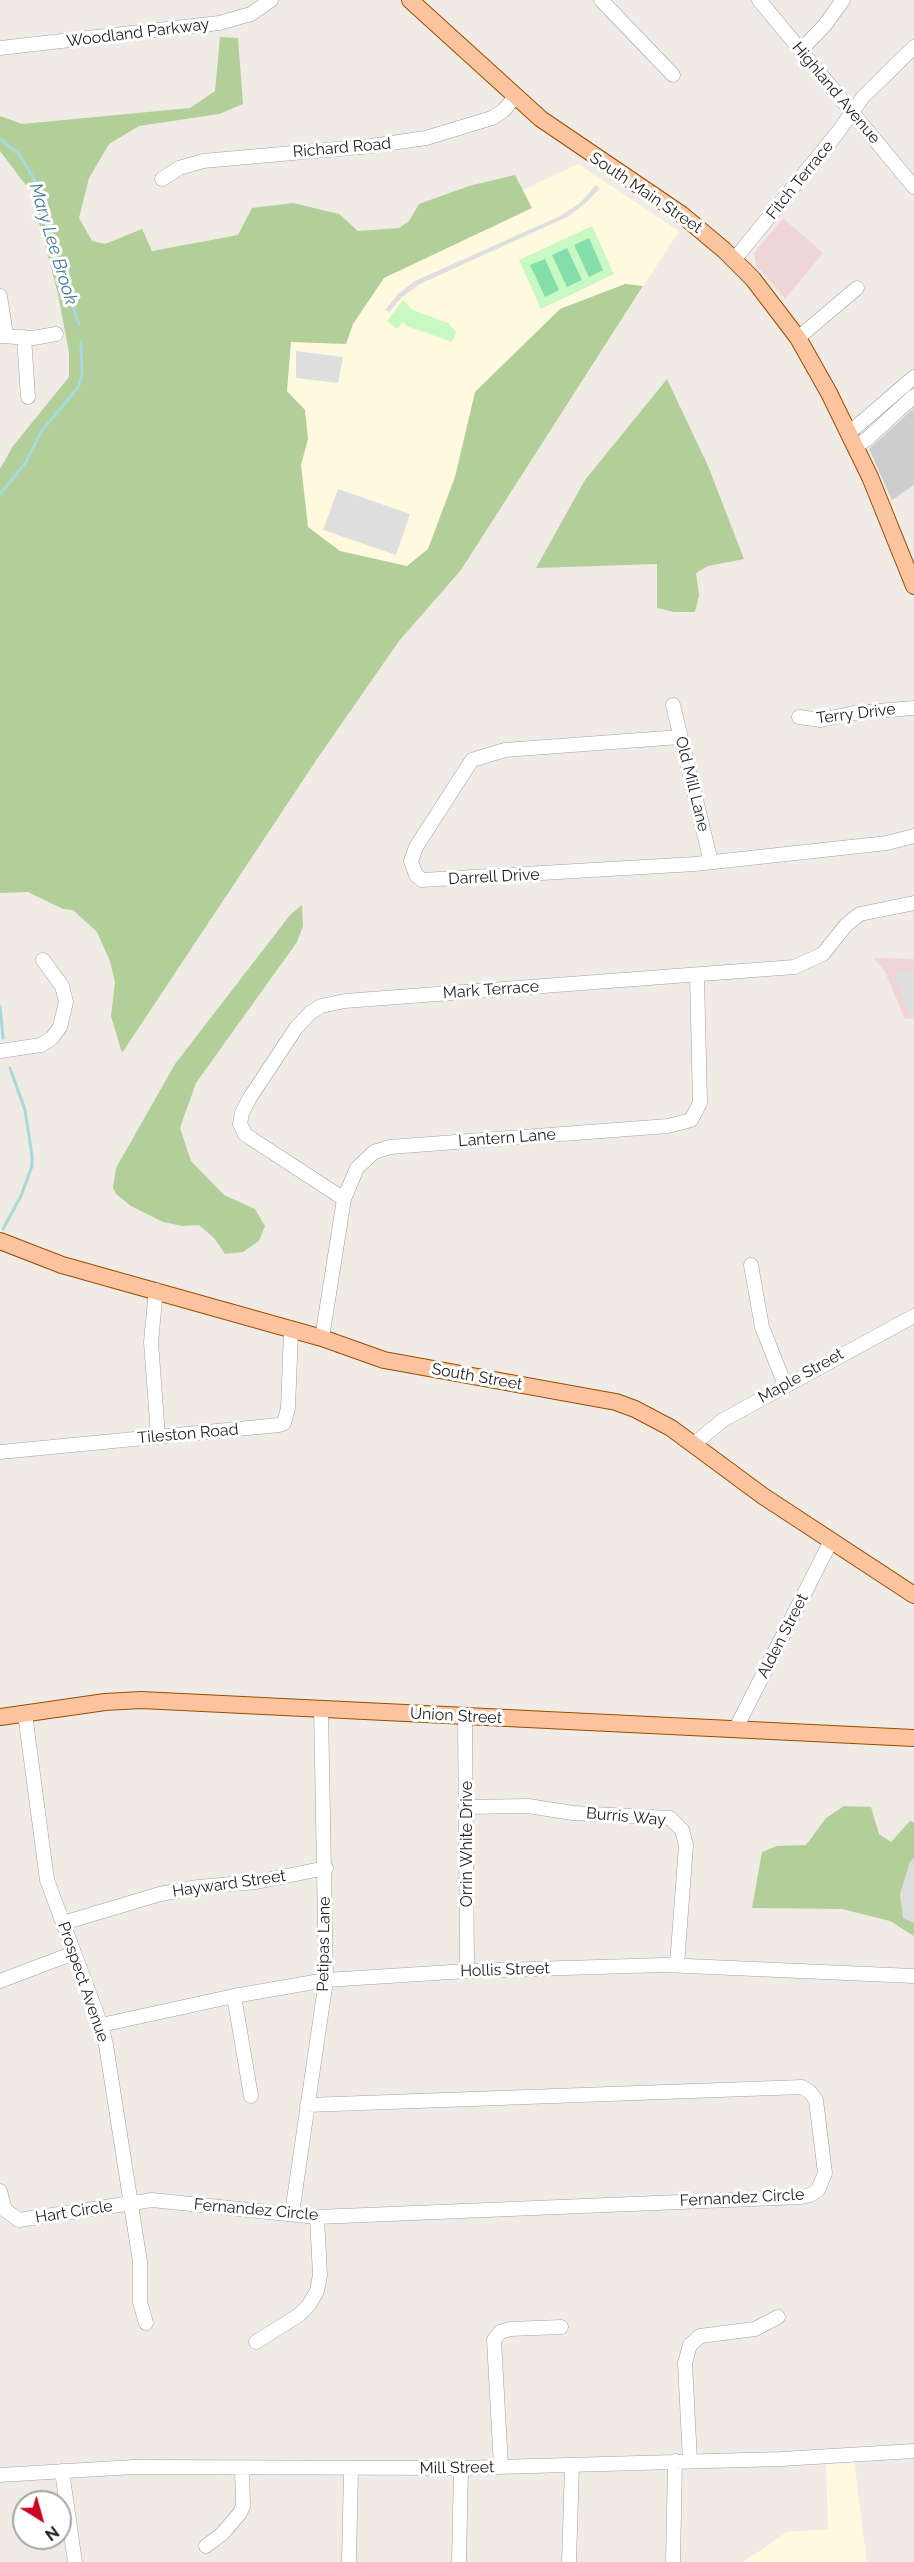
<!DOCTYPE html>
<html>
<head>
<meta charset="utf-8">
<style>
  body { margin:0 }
  #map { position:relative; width:914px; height:2562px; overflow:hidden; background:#f0ebe5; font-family:Raleway,sans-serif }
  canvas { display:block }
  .north { position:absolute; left:12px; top:2490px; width:60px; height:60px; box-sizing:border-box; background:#fff; border:2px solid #a5a5a5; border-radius:50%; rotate:143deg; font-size:16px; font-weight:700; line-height:24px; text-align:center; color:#1f1f1f }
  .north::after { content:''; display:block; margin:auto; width:21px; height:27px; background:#cd0123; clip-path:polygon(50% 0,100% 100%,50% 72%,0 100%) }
</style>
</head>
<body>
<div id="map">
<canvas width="914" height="2562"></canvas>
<div class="north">N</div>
</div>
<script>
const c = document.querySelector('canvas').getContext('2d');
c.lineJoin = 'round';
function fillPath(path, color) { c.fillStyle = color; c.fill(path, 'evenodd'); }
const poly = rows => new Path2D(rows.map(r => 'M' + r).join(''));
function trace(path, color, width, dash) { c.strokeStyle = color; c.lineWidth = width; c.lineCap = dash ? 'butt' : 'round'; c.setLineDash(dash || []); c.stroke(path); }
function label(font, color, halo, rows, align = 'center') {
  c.font = font + ' Raleway,sans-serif'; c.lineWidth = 6; c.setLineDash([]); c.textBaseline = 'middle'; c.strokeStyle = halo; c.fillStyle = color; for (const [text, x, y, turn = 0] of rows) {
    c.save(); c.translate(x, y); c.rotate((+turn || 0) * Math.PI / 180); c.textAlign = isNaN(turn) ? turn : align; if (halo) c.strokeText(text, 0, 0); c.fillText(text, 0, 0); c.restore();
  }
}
fillPath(poly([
  [914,1858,914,1923,903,1919,900,1894,910,1862]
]), '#dddcdc');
fillPath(poly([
  [783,218,823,253,785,299,756,265,754,253],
  [874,958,914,959,914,1018,905,1019,885,972]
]), '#f0d5d8');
fillPath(poly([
  [578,164,679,231,461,570,165,592,71,263,441,229],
  [854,2462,867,2562,743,2562,787,2532,828,2529,826,2464]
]), '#fffadf');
fillPath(poly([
  [914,408,914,485,892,500,869,449]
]), '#cdcdcd');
fillPath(poly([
  [220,37,238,38,243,104,219,114,139,126,109,144,89,178,79,218,92,241,105,244,142,229,152,251,238,235,252,208,293,203,339,214,358,231,399,228,409,221,419,204,469,186,515,175,532,208,384,278,353,324,346,344,291,342,287,391,305,410,308,439,301,465,308,527,340,551,407,566,428,549,455,477,475,392,560,309,625,284,643,286,461,570,399,641,317,759,122,1053,111,1016,115,982,110,961,97,932,73,910,63,909,28,892,0,893,0,469,13,446,69,377,69,353,58,294,31,192,0,151,0,116,22,124,190,108,215,91],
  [667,379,708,466,744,559,708,566,696,573,699,595,695,612,674,612,657,608,657,564,536,568,585,480],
  [302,905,303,926,297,942,196,1083,180,1128,191,1161,224,1195,255,1209,265,1226,259,1241,243,1252,225,1254,214,1238,199,1225,183,1226,163,1222,131,1206,116,1194,113,1188,116,1168,175,1064,290,915],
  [844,1806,871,1807,879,1834,891,1842,910,1821,914,1822,914,1858,910,1862,900,1894,903,1918,914,1923,914,1936,890,1921,842,1909,752,1908,762,1852,777,1846,806,1845,826,1818]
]), '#b2cf9a');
fillPath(poly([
  [592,226,614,274,541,309,519,260],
  [403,300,413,310,448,323,456,332,452,342,407,326,403,322,397,329,387,321]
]), '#c8f9c3');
fillPath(poly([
  [589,238,603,270,589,277,574,245],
  [567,248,582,280,567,287,552,255],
  [545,259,559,290,545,297,530,265]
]), '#84deac');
fillPath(poly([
  [596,185,600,188,586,203,567,217,420,284,402,297,389,312,385,310,398,294,415,281,560,216,580,203],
  [296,351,343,357,338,383,296,378],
  [338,489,410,514,396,555,323,530],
  [914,970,914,1014,909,1015,894,973]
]), '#dfdfdf');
trace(poly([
  [0,139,20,155,36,183,51,245,79,324],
  [0,494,26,462,41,432,79,386,82,375,81,342],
  [0,1006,3,1038],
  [3,1229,21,1196,32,1166,32,1156,25,1110,10,1068]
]), '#a6dadd', 3);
const minor = poly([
  [601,0,673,75],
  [759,0,914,187],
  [0,48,219,23,251,14,271,0],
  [801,50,825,25,843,0],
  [162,179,179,168,203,161,371,146,426,138,492,118,503,111,515,97],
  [734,260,838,132,863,97,914,47],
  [0,296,6,335],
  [0,336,33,338,56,334],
  [24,337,28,397],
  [798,338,857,288],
  [849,433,914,377],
  [856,446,867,439,914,396],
  [673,705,711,862],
  [799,717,821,720,854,713,914,708],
  [680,737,505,750,472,760,416,847,411,861,416,875,422,880,695,864,887,843,914,836],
  [0,1051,41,1045,52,1038,60,1027,66,1002,62,986,43,960],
  [344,1199,252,1139,245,1134,240,1124,242,1113,249,1099,296,1028,310,1013,321,1006,345,1001,794,967,823,954,846,925,860,914,914,903],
  [751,1265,762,1327,785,1385],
  [156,1290,151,1342,158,1436],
  [322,1338,344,1199,357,1168,374,1152,390,1147,668,1126,691,1120,700,1103,697,975],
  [694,1444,723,1420,914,1316],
  [0,1452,279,1425,284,1423,288,1408,291,1331],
  [25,1714,47,1880,101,2025,106,2045,140,2262,140,2302,146,2323],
  [465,1716,467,1971],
  [735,1730,831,1541],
  [467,1807,528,1806,573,1813,670,1818,682,1830,686,1845,677,1965],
  [63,1923,160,1894,198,1887,256,1882,326,1868],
  [0,1981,74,1953],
  [234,1996,251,2096],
  [101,2025,234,1996,326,1980,467,1971,664,1965,914,1976],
  [0,2191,5,2210,19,2220,152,2200,317,2217,801,2197,810,2195,818,2190,825,2173,816,2100,810,2092,802,2087,307,2105],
  [292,2213,326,1980,321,1709],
  [256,2342,299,2315,309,2305,317,2291,320,2275,317,2217],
  [690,2461,685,2363,690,2345,700,2336,755,2329,778,2317],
  [501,2467,494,2340,500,2332,510,2329,561,2327],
  [62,2471,75,2562],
  [0,2475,134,2467,461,2468,781,2459,914,2451],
  [206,2546,222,2534,240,2513,243,2506,242,2469],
  [349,2562,351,2469],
  [459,2562,461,2468],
  [569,2562,572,2465],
  [673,2562,675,2461]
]);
const major = poly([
  [410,0,541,119,681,214,724,250,753,279,798,338,829,393,870,477,914,586],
  [0,1241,62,1265,322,1338,384,1360,616,1402,635,1409,671,1428,763,1496,914,1595],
  [0,1717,105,1702,141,1700,914,1738]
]);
trace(minor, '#a0a0a0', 15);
trace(major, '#994e01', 18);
trace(minor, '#fff', 14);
trace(major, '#fbc49f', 16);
label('16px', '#1f1f1f', '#fff', [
  ["Woodland Parkway",138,33,-7],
  ["Highland Avenue",836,93,50],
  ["Richard Road",342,148,-5],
  ["Fitch Terrace",800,180,-51],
  ["South Main Street",646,193,34],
  ["Terry Drive",856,714,-7],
  ["Old Mill Lane",692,784,76],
  ["Darrell Drive",494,877,-3],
  ["Mark Terrace",491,990,-4],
  ["Lantern Lane",507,1138,-4],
  ["Maple Street",801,1376,-29],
  ["South Street",477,1377,10],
  ["Tileston Road",188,1434,-5],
  ["Alden Street",783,1636,-63],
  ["Union Street",456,1716,3],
  ["Burris Way",626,1817,5],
  ["Orrin White Drive",467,1844,-90],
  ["Hayward Street",229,1884,-8],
  ["Petipas Lane",324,1944,-89],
  ["Hollis Street",505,1970,-2],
  ["Prospect Avenue",83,1982,71],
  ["Fernandez Circle",742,2198,-3],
  ["Fernandez Circle",256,2210,5],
  ["Hart Circle",74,2212,-9],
  ["Mill Street",457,2468,-1]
]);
label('italic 18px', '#427a97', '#fff', [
  ["Mary Lee Brook",53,244,73]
]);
</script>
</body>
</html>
